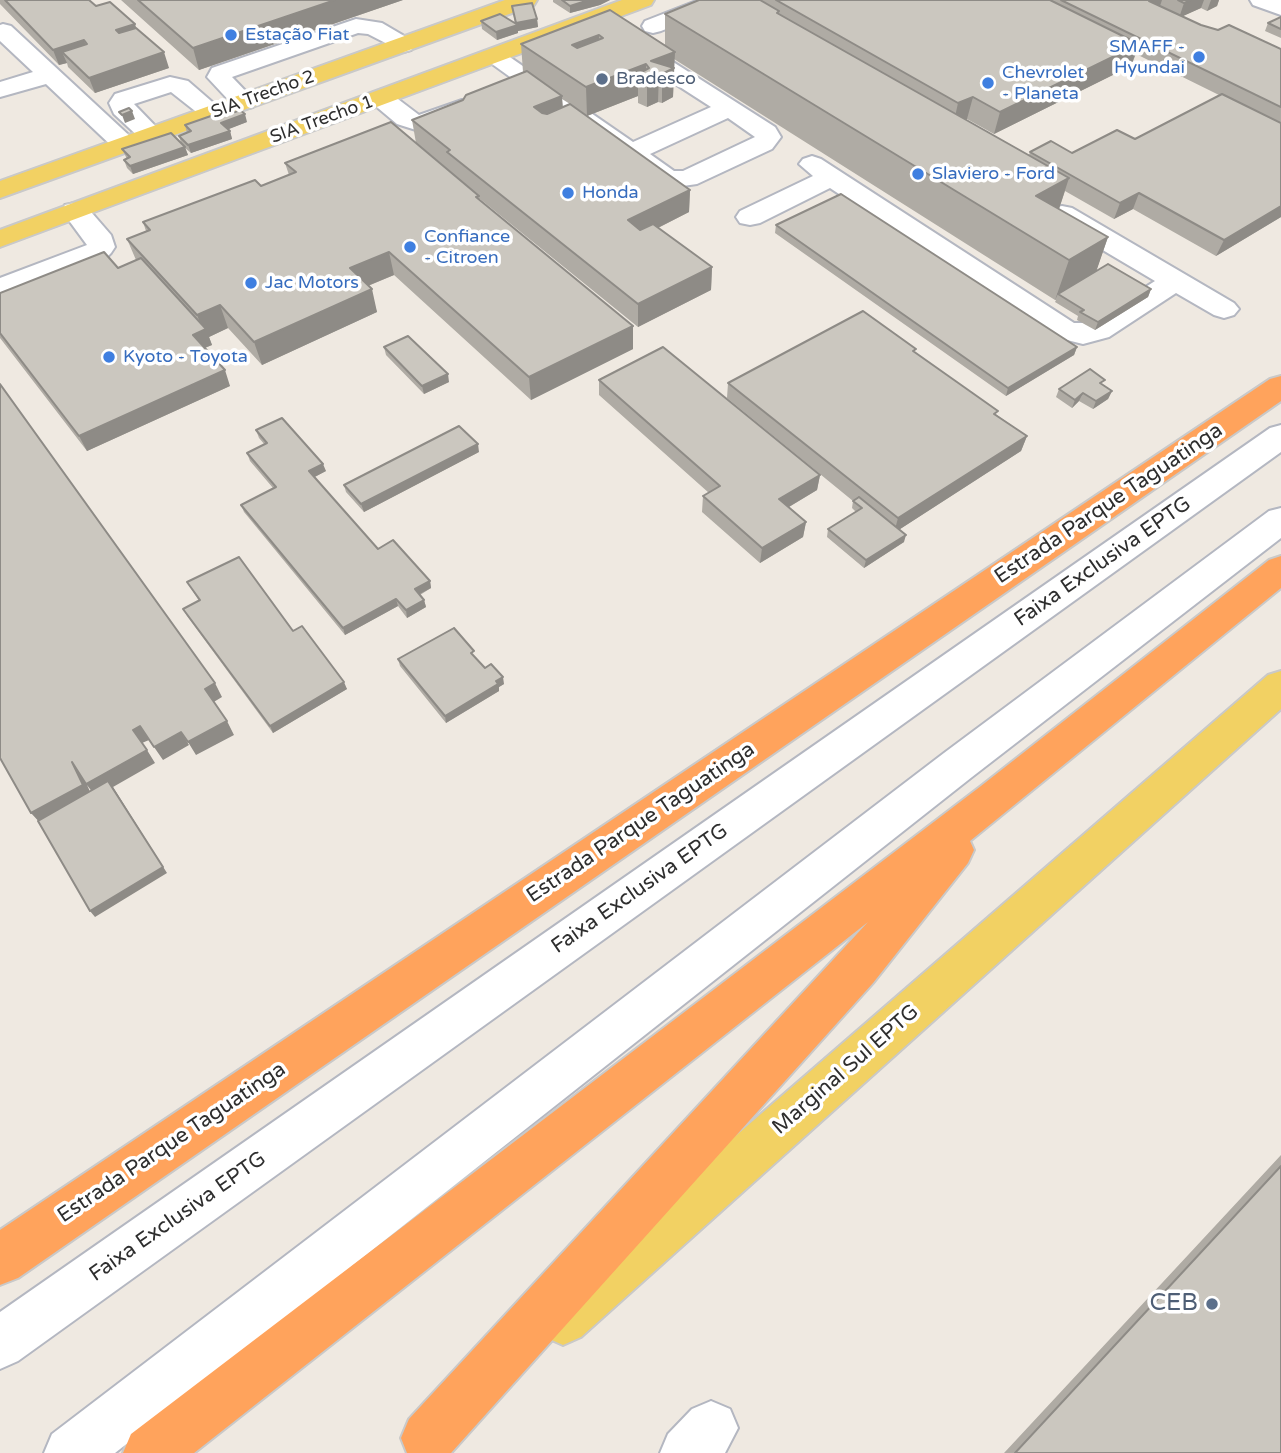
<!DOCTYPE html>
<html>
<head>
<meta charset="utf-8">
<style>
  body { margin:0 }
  canvas { display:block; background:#efe9e1 }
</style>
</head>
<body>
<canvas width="1281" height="1453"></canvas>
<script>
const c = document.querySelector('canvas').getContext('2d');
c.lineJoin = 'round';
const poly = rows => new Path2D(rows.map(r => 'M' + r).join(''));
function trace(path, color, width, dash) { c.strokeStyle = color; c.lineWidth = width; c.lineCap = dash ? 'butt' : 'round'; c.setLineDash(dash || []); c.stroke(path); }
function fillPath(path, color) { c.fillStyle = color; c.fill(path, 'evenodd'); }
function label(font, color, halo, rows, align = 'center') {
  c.font = font + ' "Varela Round",sans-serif'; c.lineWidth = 7; c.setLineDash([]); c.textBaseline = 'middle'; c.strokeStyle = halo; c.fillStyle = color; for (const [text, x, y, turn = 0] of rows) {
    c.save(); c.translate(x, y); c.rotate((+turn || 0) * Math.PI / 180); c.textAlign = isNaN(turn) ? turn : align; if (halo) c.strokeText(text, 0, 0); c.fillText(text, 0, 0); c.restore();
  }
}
const minor = poly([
  [699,0,717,0,720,4,717,9,661,31,653,33,645,31,642,26,645,21,699,0],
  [1250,0,1281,0,1281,15,1253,5,1250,0],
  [356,19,382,23,411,40,415,45,411,50,403,52,368,34,358,33,232,77,256,102,253,107,244,109,235,107,207,77,212,68,356,19],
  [3,24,11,26,134,140,138,145,134,150,125,153,116,150,46,84,0,97,0,82,33,72,0,41,0,25,3,24],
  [629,37,637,39,775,127,781,137,772,149,697,184,676,187,657,183,481,56,485,51,501,51,633,142,711,107,621,49,617,44,621,39,629,37],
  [728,118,755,137,683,171,674,171,650,154,728,118],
  [170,77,188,81,225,113,222,118,213,120,204,118,171,92,134,104,164,135,160,140,151,143,142,140,114,114,109,103,115,94,170,77],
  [381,91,390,93,419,115,462,100,471,102,474,107,471,112,434,127,416,130,397,124,372,103,369,98,372,93,381,91],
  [812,156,821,159,1074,323,1089,323,1155,281,1052,220,1048,214,1052,208,1062,206,1072,208,1234,303,1239,309,1234,315,1224,318,1214,315,1176,293,1109,337,1083,344,1055,337,830,188,760,223,750,225,740,223,736,217,740,211,813,176,799,164,803,159,812,156],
  [75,203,85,205,111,235,115,247,111,253,106,258,0,297,0,278,87,245,62,211,65,205,75,203],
  [1281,425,1281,452,18,1361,0,1369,0,1312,1270,428,1281,425],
  [1281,508,1281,538,972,777,115,1453,44,1453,52,1434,944,753,1269,511,1281,508],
  [711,1401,730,1409,738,1428,725,1453,660,1453,668,1434,692,1409,711,1401]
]);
const major = poly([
  [505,0,537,0,534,5,0,198,0,181,505,0],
  [622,0,654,0,651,5,0,247,0,230,622,0],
  [1281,671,1281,709,581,1337,563,1345,545,1337,537,1319,545,1301,1268,675,1281,671]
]);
const highway = poly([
  [1281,376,1281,401,18,1278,0,1285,0,1230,1270,379,1281,376],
  [1281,556,1281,588,970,841,974,850,968,863,873,983,451,1453,407,1453,401,1438,409,1419,868,922,194,1453,123,1453,131,1434,981,786,1269,560,1281,556]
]);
trace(minor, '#b4b7c1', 4);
trace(major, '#c9c9c9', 4);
trace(highway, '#c9c9c9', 4);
fillPath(minor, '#fff');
fillPath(major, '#f2d163');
fillPath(highway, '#ffa35c');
fillPath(poly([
  [0,0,89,0,96,6,136,28,169,68,95,93,68,67,67,63,59,65,0,4],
  [121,0,403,0,199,70],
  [553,0,610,0,600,5,570,13,553,2],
  [699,0,1219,0,1217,6,1207,11,1201,8,1182,16,1201,25,1281,49,1281,217,1216,256,1133,209,1114,219,1065,191,1059,209,1108,237,1096,271,1151,289,1148,297,1095,330,1077,320,1078,316,1055,302,1056,300,1055,300,674,59,673,97,662,103,658,102,647,107,638,103,638,96,587,116,690,190,689,212,658,228,712,267,711,290,638,327,480,199,480,200,633,326,633,349,531,400,394,275,368,286,377,312,262,365,228,328,209,337,212,345,205,348,230,386,87,451,0,338,0,293,118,268,136,260,127,239,146,231,143,222,261,186,289,175,285,163,450,171,416,143,412,120,463,100,523,72,521,44,610,10,665,45,665,14],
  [1136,54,1219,95,1135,139,1072,153,1030,152,1029,155,966,120,967,119,994,134,1131,66],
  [562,99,570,104,563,107],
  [512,6,537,19,538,27,518,31,518,33,497,40,482,29,481,21,515,23],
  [1281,17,1281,38,1265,31,1268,23],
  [247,122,228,129,230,131,232,139,191,153,185,148,188,155,133,174,127,168,124,160,127,159,122,149,181,143,179,136,187,133,185,125],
  [776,225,1077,347,1074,355,1006,396,775,233],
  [384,347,449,382,424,394,386,355],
  [915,352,997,415,1027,436,1021,451,900,529,904,542,864,568,827,537,828,529,856,512,852,508,853,501,727,398,728,383],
  [599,380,820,475,817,490,789,507,806,522,803,537,760,563,702,512,703,496,709,493,599,395],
  [1103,385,1112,391,1108,399,1093,409,1079,401,1072,408,1056,397,1059,389],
  [256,430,326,471,314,477,378,549,430,581,431,588,420,595,424,600,426,607,407,618,398,606,345,635,244,512,241,505,273,488,250,461,247,453,265,445,259,438],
  [479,452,364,512,346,492,344,485],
  [187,582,293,631,347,689,273,733,187,616,183,609,199,601],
  [476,658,485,668,504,684,499,687,499,691,446,723,400,666,398,659],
  [1281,1155,1281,1453,1004,1453]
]), '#afaba4');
fillPath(poly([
  [335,0,403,0,199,70,193,48],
  [589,0,610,0,600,5,570,13,570,6],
  [1150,0,1162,0,1159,9,1149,1],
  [1191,0,1204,0,1201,8,1179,18,1184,3],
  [1211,0,1219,0,1217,6,1207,11],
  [537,19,538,27,518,31,518,33,497,40,496,32,516,23],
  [135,24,140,39,121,45,116,30],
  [599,35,599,64,572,45],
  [84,40,89,55,62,52,67,63,59,65,53,50],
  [1139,44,1131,66,994,134,1000,112],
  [164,52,169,68,95,93,89,78],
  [675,52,673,97,662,103,662,74,659,73,658,102,647,107,647,78,651,61],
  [646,64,646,78,638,74,638,96,587,116,586,87],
  [562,96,563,118,536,130,534,107],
  [973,97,967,119,953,126,958,103],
  [132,111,135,119,125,123,122,115],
  [245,114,247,122,224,131,221,123],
  [230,131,232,139,191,153,188,145],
  [185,147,188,155,133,174,130,166],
  [1069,178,1056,218,1036,196],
  [690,190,689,212,628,243,628,220],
  [1139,193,1133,209,1114,219,1120,203],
  [1281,206,1281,217,1216,256,1224,240],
  [1108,237,1094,278,1058,294,1055,300,1069,260],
  [389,252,394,275,355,291,350,268],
  [712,267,711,290,638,327,638,304],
  [372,289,377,312,262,365,254,342],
  [1151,289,1148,297,1095,330,1098,322],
  [220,305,228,328,209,337,212,345,199,350,193,335,203,330,197,315],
  [633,326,633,349,531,400,529,377],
  [1077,347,1074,355,1006,396,1008,388],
  [225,370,230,386,87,451,79,436],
  [448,374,449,382,424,394,422,386],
  [1112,391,1108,399,1093,409,1096,401],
  [1083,393,1079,401,1072,408,1075,400],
  [1027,436,1021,451,894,533,898,518],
  [478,444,479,452,364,512,361,504],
  [323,464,326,471,311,479,309,471],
  [820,475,817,490,777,514,779,499],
  [806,522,803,537,760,563,762,548],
  [906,535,904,542,864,568,866,560],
  [430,581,431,588,416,596,415,589],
  [396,599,398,606,345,635,343,628],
  [424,600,426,607,407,618,406,610],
  [503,677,504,684,499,687,499,691,446,723,445,716],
  [344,682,347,689,273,733,270,726],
  [215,683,222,697,212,703,205,689],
  [227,721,234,735,196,755,188,742],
  [140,726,149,740,142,743,133,730],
  [181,732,189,745,163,760,154,747],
  [147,750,155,763,113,787,167,873,95,917,90,911,96,797,87,785,93,798,42,825,31,813,72,762]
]), '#8e8b86');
const building = poly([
  [5,0,89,0,96,6,110,2,135,24,116,30,119,33,136,28,164,52,89,78,62,52,87,44,84,40,53,50,5,0],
  [138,0,335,0,193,48,138,0],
  [562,0,589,0,570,6,562,0],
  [699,0,760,0,779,11,777,13,1069,178,1036,196,1108,237,1069,260,665,14,699,0],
  [776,0,1050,0,1139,44,1000,112,973,97,958,103,776,0],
  [1061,0,1150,0,1149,1,1201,25,1218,30,1229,25,1281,49,1281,107,1061,0],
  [1178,0,1191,0,1184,3,1178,0],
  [532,3,537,19,516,23,512,6,532,3],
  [610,10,675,52,651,61,674,68,662,74,659,73,647,78,638,74,649,68,646,64,586,87,521,44,610,10],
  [599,35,603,38,577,48,572,45,599,35],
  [500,14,518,25,496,32,481,21,500,14],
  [1281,17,1281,29,1268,23,1281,17],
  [527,71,562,96,534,107,542,113,547,114,570,104,690,190,628,220,640,230,653,224,712,267,638,304,447,152,450,150,412,120,463,100,466,95,527,71],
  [1222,94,1281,123,1281,206,1224,240,1139,193,1120,203,1030,152,1051,141,1072,153,1117,130,1135,139,1222,94],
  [129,108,132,111,122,115,119,112,129,108],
  [231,109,235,112,240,110,245,114,221,123,230,131,188,145,179,136,191,131,185,125,231,109],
  [391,122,479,196,476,197,633,326,529,377,389,252,350,268,372,289,254,342,220,305,197,315,127,239,150,230,143,222,255,180,261,186,296,172,285,163,391,122],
  [171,133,185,147,130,166,124,160,130,157,122,149,171,133],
  [841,194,1077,347,1008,388,776,225,841,194],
  [104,252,118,268,141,258,206,329,193,335,225,370,79,436,0,333,0,293,104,252],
  [1108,264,1151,289,1098,322,1080,312,1084,310,1058,294,1108,264],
  [863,311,916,349,913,351,998,411,994,414,1027,436,898,518,728,383,863,311],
  [408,336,448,374,422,386,384,347,408,336],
  [663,347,820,475,779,499,806,522,762,548,703,496,720,486,599,380,663,347],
  [1090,369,1105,380,1100,383,1112,391,1096,401,1083,393,1075,400,1059,389,1090,369],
  [0,384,215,683,205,689,227,721,188,742,181,732,154,747,140,726,133,730,147,750,86,784,72,762,83,785,31,813,0,758,0,384],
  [282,418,323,464,309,471,378,549,393,540,430,581,415,589,424,600,406,610,396,599,343,628,241,505,276,487,247,453,267,443,256,430,282,418],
  [459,426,478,444,361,504,344,485,459,426],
  [859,497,906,535,866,560,828,529,862,508,853,501,859,497],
  [239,557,293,631,302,626,344,682,270,726,183,609,200,600,187,582,239,557],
  [454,628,474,651,471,653,485,668,491,664,503,677,496,681,498,684,445,716,398,659,454,628],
  [108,781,163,867,90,911,38,821,108,781],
  [1281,1166,1281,1453,1015,1453,1281,1166]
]);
fillPath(building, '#cbc7bf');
trace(building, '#8e8b86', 2);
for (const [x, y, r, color] of [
  [231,35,7,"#3f7fe0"],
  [1199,57,7,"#3f7fe0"],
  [602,79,7,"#5c6f8a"],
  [988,83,7,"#3f7fe0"],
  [918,174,7,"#3f7fe0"],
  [568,193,7,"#3f7fe0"],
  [410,247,7,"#3f7fe0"],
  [251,283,7,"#3f7fe0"],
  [109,357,7,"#3f7fe0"],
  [1212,1304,7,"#5c6f8a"]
]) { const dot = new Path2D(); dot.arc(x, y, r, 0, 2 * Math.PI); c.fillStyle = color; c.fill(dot); trace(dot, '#fff', 2.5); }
label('18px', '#366cbe', '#fff', [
  ["Estação Fiat",245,35],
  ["SMAFF -",1185,47,"right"],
  ["Hyundai",1185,68,"right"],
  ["Chevrolet",1002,73],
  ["- Planeta",1002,94],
  ["Slaviero - Ford",932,174],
  ["Honda",582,193],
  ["Confiance",424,237],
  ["- Citroen",424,258],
  ["Jac Motors",265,283],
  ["Kyoto - Toyota",123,357]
], 'left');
label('18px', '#4e5e75', '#fff', [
  ["Bradesco",616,79]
], 'left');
label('18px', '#2e2e2e', '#fff', [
  ["SIA Trecho 2",263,95,-20],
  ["SIA Trecho 1",322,120,-20]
]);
label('21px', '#2e2e2e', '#fff', [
  ["Estrada Parque Taguatinga",1109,504,-34],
  ["Faixa Exclusiva EPTG",1103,562,-35],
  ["Estrada Parque Taguatinga",641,823,-34],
  ["Faixa Exclusiva EPTG",640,889,-35],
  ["Marginal Sul EPTG",846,1070,-41],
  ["Estrada Parque Taguatinga",172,1143,-34],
  ["Faixa Exclusiva EPTG",178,1217,-35]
]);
label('24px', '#4e5e75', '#fff', [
  ["CEB",1198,1304]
], 'right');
</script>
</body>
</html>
